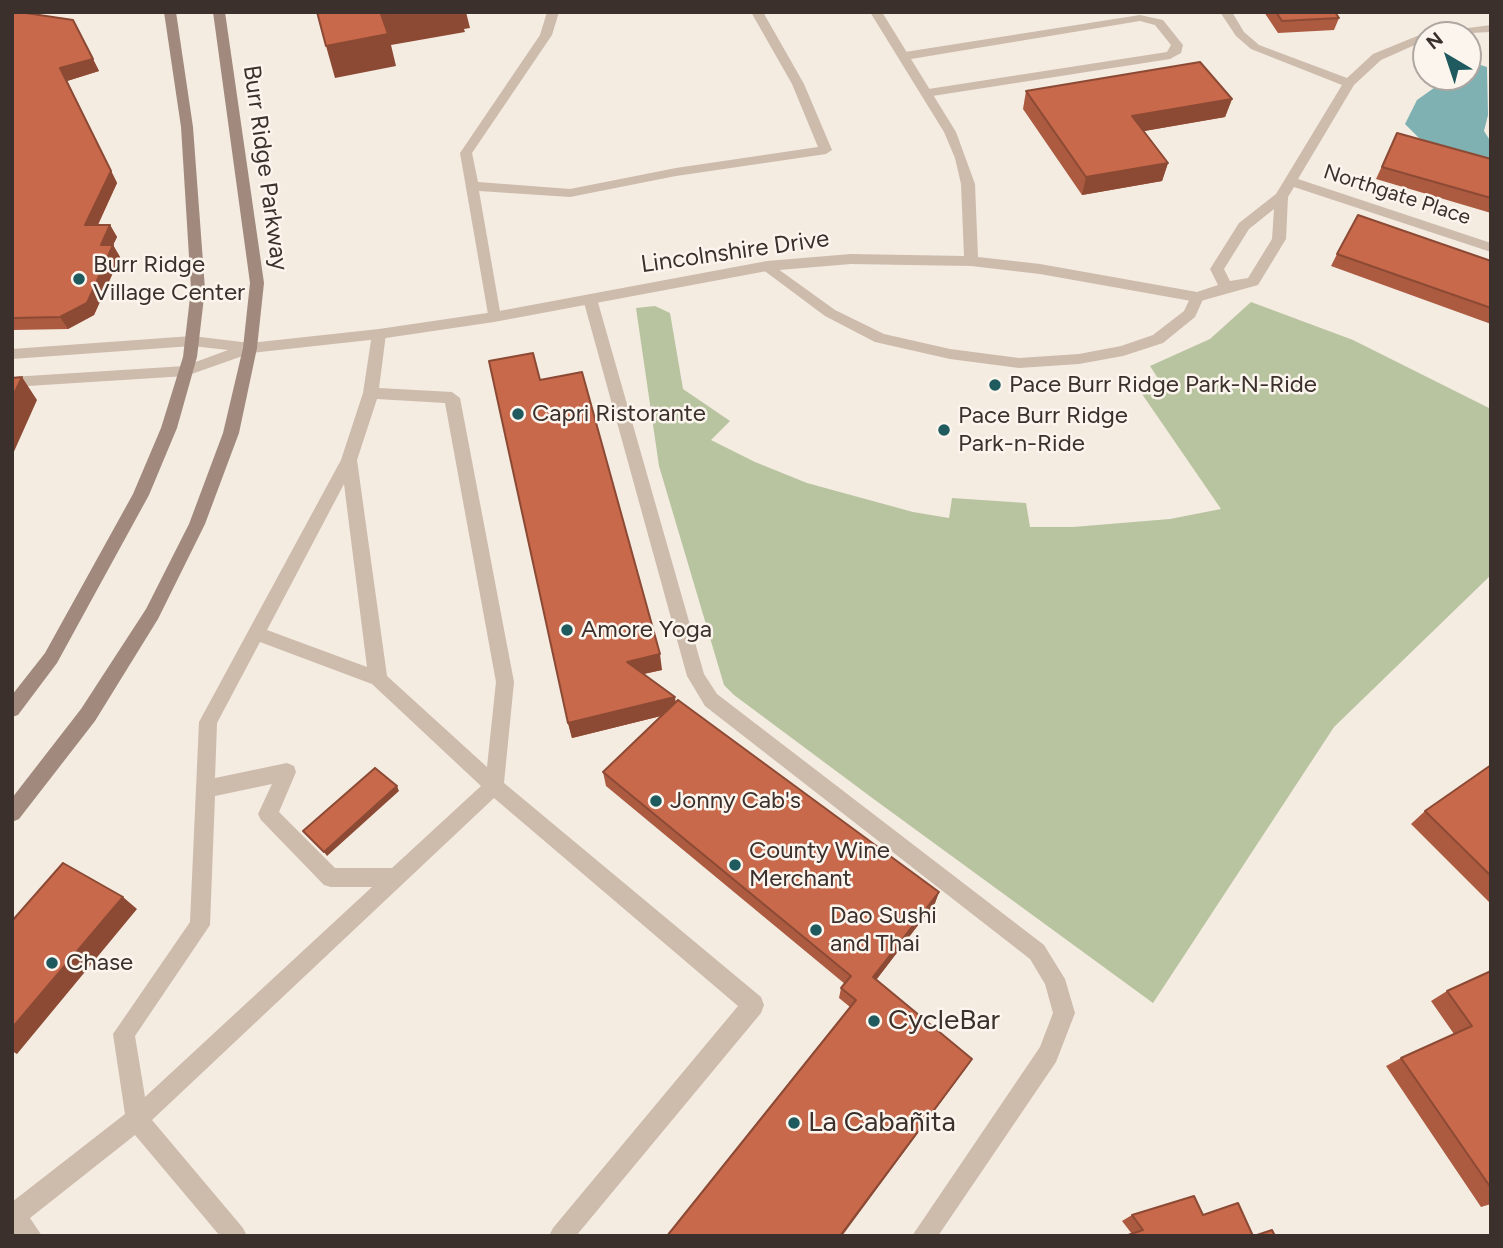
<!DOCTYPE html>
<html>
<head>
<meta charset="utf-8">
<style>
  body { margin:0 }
  #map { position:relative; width:1503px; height:1248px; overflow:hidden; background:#f4ebe1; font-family:Figtree,sans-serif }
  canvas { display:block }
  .frame { position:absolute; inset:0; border:14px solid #3b302b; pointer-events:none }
  .north { position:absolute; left:1412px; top:21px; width:70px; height:70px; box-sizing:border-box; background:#fbf5ee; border:2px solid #aea6a0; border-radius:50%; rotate:321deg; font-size:19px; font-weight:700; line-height:28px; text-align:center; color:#3b302b }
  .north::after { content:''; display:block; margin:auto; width:24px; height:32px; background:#1f5a5e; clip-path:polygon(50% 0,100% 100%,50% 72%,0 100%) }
</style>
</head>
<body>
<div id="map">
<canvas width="1503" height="1248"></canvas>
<div class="frame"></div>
<div class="north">N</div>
</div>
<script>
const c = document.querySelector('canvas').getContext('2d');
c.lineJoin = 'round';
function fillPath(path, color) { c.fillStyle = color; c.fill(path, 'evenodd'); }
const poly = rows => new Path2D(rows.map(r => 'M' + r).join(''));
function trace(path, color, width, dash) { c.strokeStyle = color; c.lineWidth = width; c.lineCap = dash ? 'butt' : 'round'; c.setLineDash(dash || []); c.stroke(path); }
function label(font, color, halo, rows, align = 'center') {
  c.font = font + ' Figtree,sans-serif'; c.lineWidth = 5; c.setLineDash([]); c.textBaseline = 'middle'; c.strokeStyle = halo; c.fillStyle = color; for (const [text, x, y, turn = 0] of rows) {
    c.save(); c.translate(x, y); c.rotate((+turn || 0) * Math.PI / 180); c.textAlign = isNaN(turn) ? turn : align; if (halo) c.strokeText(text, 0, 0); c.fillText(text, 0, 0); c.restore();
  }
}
fillPath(poly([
  [1251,302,1353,340,1491,409,1491,575,1334,727,1153,1003,875,800,734,695,724,685,659,466,636,308,655,306,670,313,683,389,730,421,711,440,755,462,807,483,913,512,949,518,952,498,1026,503,1030,527,1073,527,1170,519,1221,509,1142,394,1163,386,1150,366,1210,339]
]), '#b8c4a0');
fillPath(poly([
  [1468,61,1487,67,1488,115,1484,131,1491,142,1491,159,1436,145,1419,138,1405,124,1417,100,1441,83,1444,77,1468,77]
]), '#7fb0b2');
fillPath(poly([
  [547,12,559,12,552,35,472,153,478,182,570,189,676,168,818,147,792,84,751,12,763,12,804,84,832,150,826,154,676,176,570,197,479,191,501,317,499,320,489,320,460,153,540,35,547,12],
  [1140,15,1163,20,1183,45,1181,53,1170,59,926,97,922,96,922,90,1167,52,1171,45,1155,25,1140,21,905,60,899,56,905,52,1140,15],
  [767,261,835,310,884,334,950,349,1019,358,1079,354,1121,346,1153,335,1184,311,1192,294,1202,294,1204,297,1195,317,1163,343,1123,356,1079,364,1019,368,950,359,875,342,825,316,762,269,762,263,767,261],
  [590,294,597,299,704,674,717,694,1044,945,1065,979,1075,1013,1056,1062,938,1236,912,1236,1040,1047,1053,1013,1045,984,1030,959,705,706,687,676,583,299,590,294],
  [379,329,386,334,379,388,452,392,460,398,514,682,504,783,761,997,764,1005,761,1013,576,1236,549,1236,553,1228,738,1006,494,798,152,1120,243,1228,247,1236,220,1236,135,1135,30,1218,42,1236,15,1236,12,1232,12,1202,125,1114,113,1034,190,922,199,722,341,460,363,393,372,334,379,329],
  [377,399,445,403,496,682,487,767,387,676,357,460,377,399],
  [344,484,367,667,267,630,344,484],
  [260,642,372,684,481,786,392,868,335,868,279,812,296,772,294,766,287,763,215,778,217,723,260,642],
  [272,784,258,814,261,820,324,885,331,887,372,887,145,1097,135,1036,210,925,215,796,272,784]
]), '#cdbbac');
fillPath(poly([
  [870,12,882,12,956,132,975,184,978,257,1040,264,1197,292,1218,285,1210,269,1239,223,1276,194,1342,85,1251,49,1236,36,1220,12,1232,12,1244,32,1259,45,1347,78,1373,54,1422,34,1491,25,1491,32,1426,35,1426,40,1381,60,1354,85,1298,179,1491,243,1491,252,1294,187,1288,197,1286,239,1258,285,1197,302,1040,274,971,266,851,264,767,271,494,322,379,339,251,353,186,376,12,387,12,377,185,366,228,350,192,346,12,359,12,349,192,336,250,343,379,329,494,312,767,261,851,254,964,256,961,184,955,158,944,132,870,12],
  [1274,209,1272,239,1248,278,1230,281,1224,269,1249,229,1274,209]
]), '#cdbbac');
fillPath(poly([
  [164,12,176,12,193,127,205,289,197,357,177,428,149,495,57,663,18,715,12,717,12,695,45,653,133,494,161,428,183,357,191,289,181,127,164,12],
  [213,12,225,12,264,283,257,348,239,433,205,524,158,619,95,721,19,819,12,822,12,798,81,709,146,609,189,524,223,433,243,348,250,283,213,12]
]), '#a18a7d');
fillPath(poly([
  [12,12,93,59,99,71,67,81,117,183,98,225,110,225,117,237,113,245,120,257,94,315,68,329,12,330],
  [1264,12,1335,12,1339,18,1334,30,1278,33],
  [1026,91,1232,99,1225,117,1144,131,1168,163,1162,181,1082,195,1023,109],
  [1397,133,1491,159,1491,213,1376,179],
  [1337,254,1491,261,1491,324,1331,266],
  [540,380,662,670,643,674,676,702,939,892,935,903,876,980,966,1068,850,1007,839,998,841,988,845,984,606,786,603,772,661,716,572,738,568,723],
  [1491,765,1491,904,1411,824,1425,811],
  [1491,971,1491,1204,1481,1207,1386,1066,1401,1058,1454,1034,1431,1001,1447,991],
  [1132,1215,1203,1215,1132,1234,1122,1221]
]), '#ac5a40');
fillPath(poly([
  [392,12,466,12,470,28,464,29,465,32,391,45,396,66,335,78,326,46,381,14],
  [93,59,99,71,67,81,117,183,92,237,85,225,60,68],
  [1232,99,1225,117,1127,134,1132,116],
  [1168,163,1162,181,1082,195,1086,177],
  [110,225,117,237,113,245,120,257,94,315,68,329,60,317,101,245],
  [22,377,37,400,12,456,12,398],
  [660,654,662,670,630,677,627,662],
  [675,697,677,712,572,738,568,723],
  [397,786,399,791,327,856,324,852],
  [939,892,935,903,870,988,873,977],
  [123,897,137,909,17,1054,12,1051,12,1028],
  [972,1059,966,1068,842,1236,840,1236]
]), '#8c4a34');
const building = poly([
  [12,12,19,12,73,20,93,59,60,68,111,171,85,225,110,225,101,245,113,245,87,303,60,317,12,318,12,12],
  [317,12,392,12,381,14,388,34,326,46,317,12],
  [1276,12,1335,12,1339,18,1282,21,1276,12],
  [1200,62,1232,99,1132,116,1168,163,1086,177,1026,91,1200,62],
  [1397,133,1491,159,1491,198,1382,167,1397,133],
  [1358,215,1491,261,1491,308,1337,254,1358,215],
  [533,353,540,380,582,372,660,654,627,662,675,697,568,723,489,361,533,353],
  [22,377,12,398,12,378,22,377],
  [678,700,939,892,873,977,972,1059,840,1236,667,1236,856,1000,841,988,851,976,603,772,678,700],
  [1491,765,1491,876,1425,811,1491,765],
  [375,768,397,786,324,852,303,831,375,768],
  [63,863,123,897,12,1028,12,921,63,863],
  [1491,971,1491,1188,1401,1058,1472,1026,1447,991,1491,971],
  [1194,1196,1203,1215,1238,1203,1253,1236,1125,1236,1143,1230,1132,1215,1194,1196],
  [1272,1230,1275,1236,1254,1236,1272,1230]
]);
fillPath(building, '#c8694b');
trace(building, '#8c4a34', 2);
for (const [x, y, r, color] of [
  [79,279,7,"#1f5a5e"],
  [995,385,7,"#1f5a5e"],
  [518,414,7,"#1f5a5e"],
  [944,430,7,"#1f5a5e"],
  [567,630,7,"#1f5a5e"],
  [656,801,7,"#1f5a5e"],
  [735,865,7,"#1f5a5e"],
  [816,930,7,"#1f5a5e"],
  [52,963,7,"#1f5a5e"],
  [874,1021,7,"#1f5a5e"],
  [794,1123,7,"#1f5a5e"]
]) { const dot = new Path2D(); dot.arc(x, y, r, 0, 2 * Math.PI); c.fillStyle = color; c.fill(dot); trace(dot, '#fbf5ee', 2.5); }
label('21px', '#3b302b', '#fbf5ee', [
  ["Northgate Place",1397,195,18]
]);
label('24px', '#3b302b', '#fbf5ee', [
  ["Burr Ridge Parkway",265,168,82],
  ["Lincolnshire Drive",735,252,-8]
]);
label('24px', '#3b302b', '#fbf5ee', [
  ["Burr Ridge",93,265],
  ["Village Center",93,293],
  ["Pace Burr Ridge Park-N-Ride",1009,385],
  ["Capri Ristorante",532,414],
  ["Pace Burr Ridge",958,416],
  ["Park-n-Ride",958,444],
  ["Amore Yoga",581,630],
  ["Jonny Cab's",670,801],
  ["County Wine",749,851],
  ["Merchant",749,879],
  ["Dao Sushi",830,916],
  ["and Thai",830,944],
  ["Chase",66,963]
], 'left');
label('28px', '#3b302b', '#fbf5ee', [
  ["CycleBar",888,1021],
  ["La Cabañita",808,1123]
], 'left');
</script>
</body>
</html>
